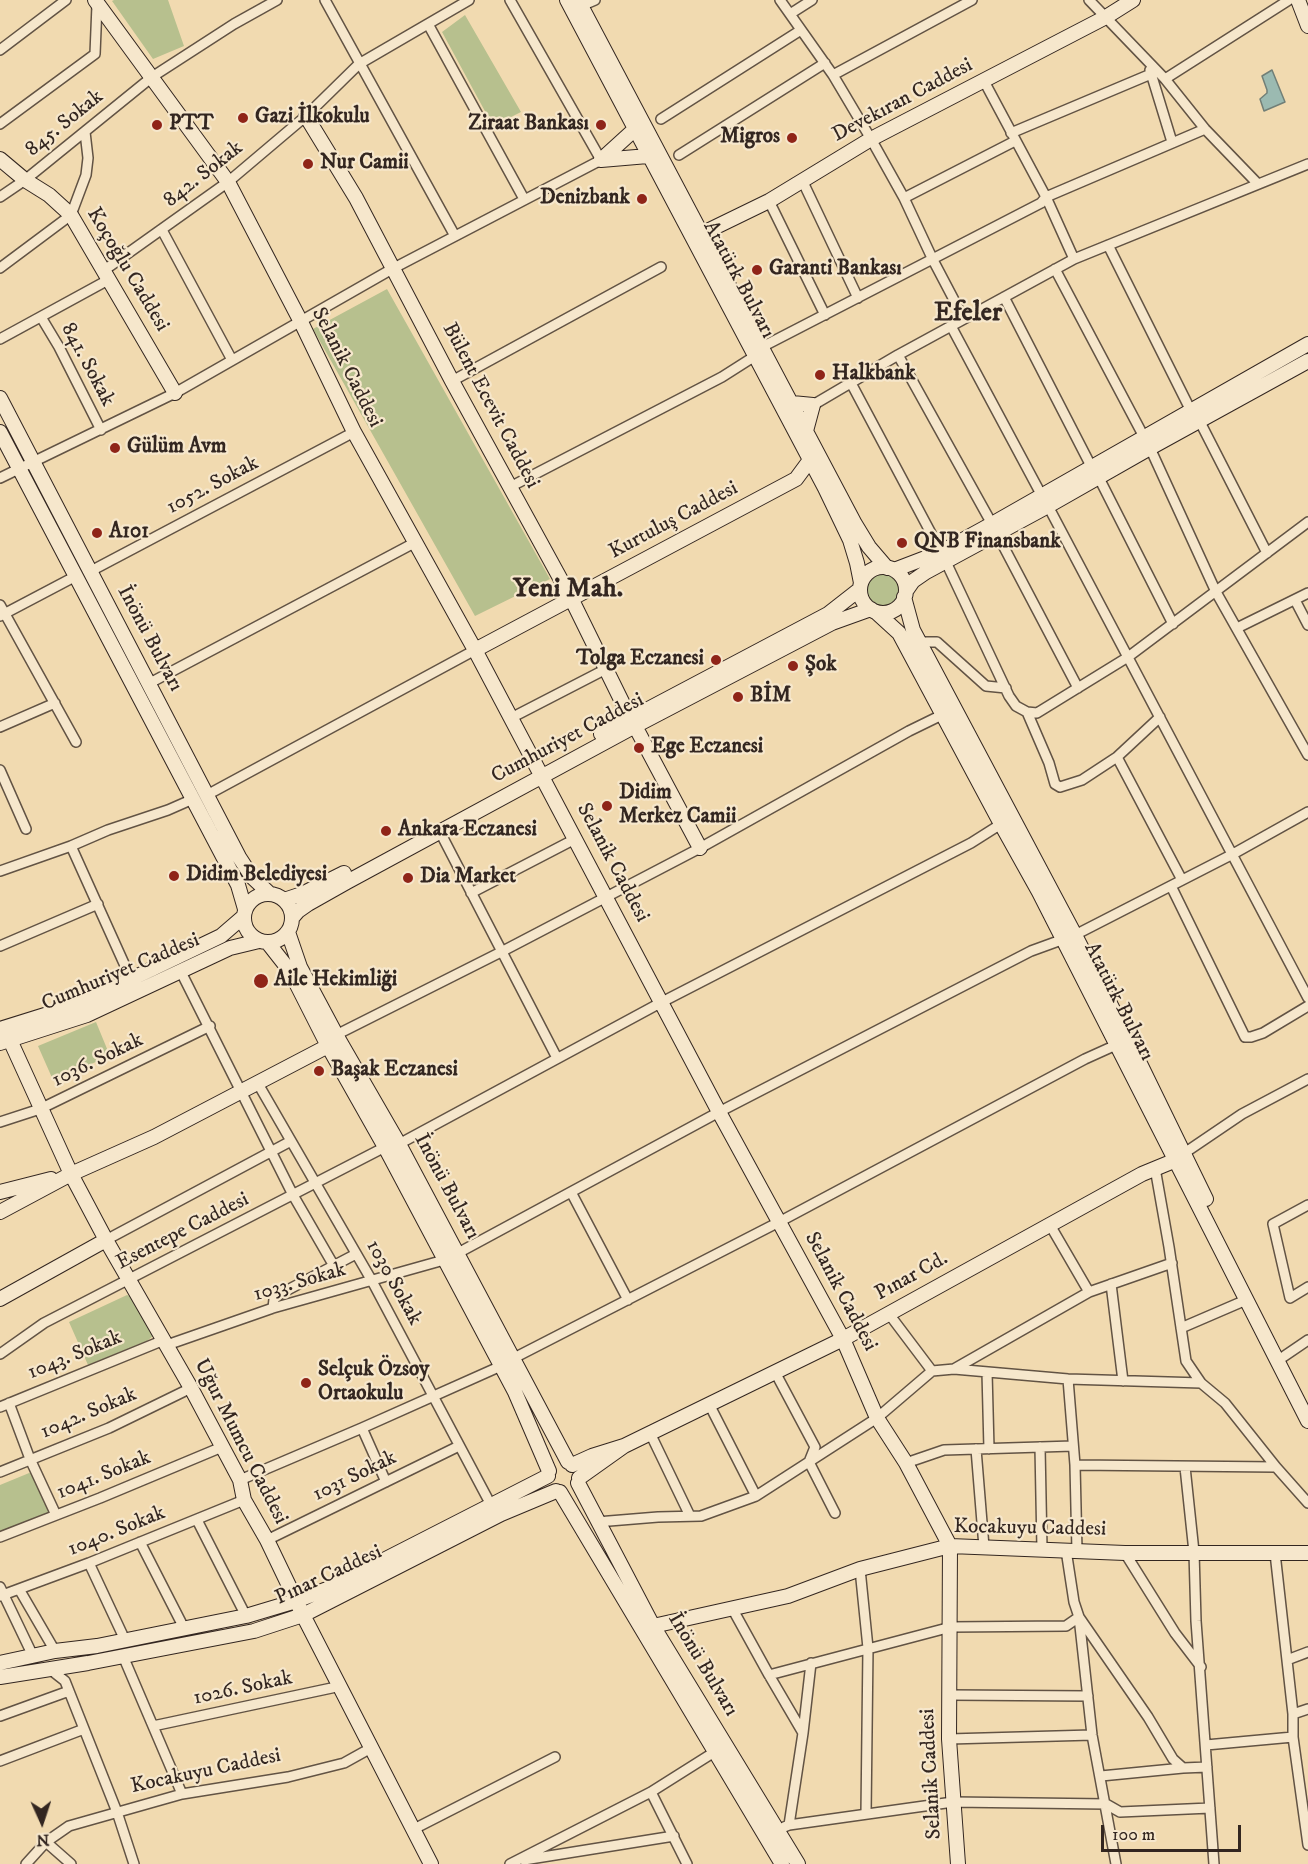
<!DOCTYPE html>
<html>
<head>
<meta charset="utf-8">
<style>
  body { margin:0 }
  #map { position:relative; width:1308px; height:1864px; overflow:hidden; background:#f1dab0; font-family:"IM FELL DW Pica",serif }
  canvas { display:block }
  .north { position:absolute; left:12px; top:1792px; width:60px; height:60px; -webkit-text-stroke:4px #f6e7cc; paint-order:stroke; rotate:177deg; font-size:16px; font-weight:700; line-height:24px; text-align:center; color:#332620 }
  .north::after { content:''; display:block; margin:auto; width:21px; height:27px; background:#332620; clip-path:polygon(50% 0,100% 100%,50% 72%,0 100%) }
  .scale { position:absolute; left:1101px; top:1825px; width:140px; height:27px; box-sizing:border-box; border:3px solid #332620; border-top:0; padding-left:8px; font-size:18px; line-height:21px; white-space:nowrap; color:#332620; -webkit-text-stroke:4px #f6e7cc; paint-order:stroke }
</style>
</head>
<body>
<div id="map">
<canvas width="1308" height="1864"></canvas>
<div class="north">N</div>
<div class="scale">100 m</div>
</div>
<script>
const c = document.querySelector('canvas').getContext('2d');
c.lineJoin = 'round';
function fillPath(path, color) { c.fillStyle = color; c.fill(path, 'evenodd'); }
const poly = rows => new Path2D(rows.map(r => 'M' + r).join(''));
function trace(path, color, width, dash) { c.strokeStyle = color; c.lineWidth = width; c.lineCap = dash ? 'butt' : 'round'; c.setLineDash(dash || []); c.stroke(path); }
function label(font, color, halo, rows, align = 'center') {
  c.font = font + ' "IM FELL DW Pica",serif'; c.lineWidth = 4.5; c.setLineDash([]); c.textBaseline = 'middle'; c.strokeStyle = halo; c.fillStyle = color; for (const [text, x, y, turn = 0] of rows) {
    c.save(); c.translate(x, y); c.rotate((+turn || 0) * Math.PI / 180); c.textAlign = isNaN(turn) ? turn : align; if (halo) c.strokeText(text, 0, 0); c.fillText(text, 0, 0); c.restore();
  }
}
fillPath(poly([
  [114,0,168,0,184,46,153,59,112,1],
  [465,15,521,112,493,126,442,32],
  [387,289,550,579,475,616,313,329],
  '867 590a16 16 0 1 1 32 0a16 16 0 1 1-32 0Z',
  [96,1022,110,1056,53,1080,38,1046],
  [127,1295,134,1298,153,1336,147,1341,88,1365,69,1322],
  [34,1471,51,1512,0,1532,0,1485]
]), '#b7c08e');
const water = poly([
  [1272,70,1285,102,1264,111,1260,99,1267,93,1267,90,1262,76,1272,70]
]);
fillPath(water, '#9bbab1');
trace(water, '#717f77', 1.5);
const street = poly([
  [325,0,455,236],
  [780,0,833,75,871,139,904,198,933,260,964,319],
  [1089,0,1165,79,1205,129,1258,184],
  [581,6,595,0],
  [790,14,812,0],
  [428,24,524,199],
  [0,50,66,0],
  [1150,70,1172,142],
  [833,75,972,0],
  [1165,79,1289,0],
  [984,81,1046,197,1074,259],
  [661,119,801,30],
  [0,124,95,54,97,5],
  [1011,133,1151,74],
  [679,155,825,63],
  [802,180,858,298],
  [0,197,25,180,152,77,234,24,277,0],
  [904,198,1015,141],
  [769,201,825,315],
  [162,230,232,360],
  [1108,245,1191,411],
  [0,268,71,215,86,175,88,158,85,132],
  [1055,269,1144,437],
  [103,271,228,182,306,116,359,64,469,0],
  [1004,297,1092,468],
  [41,317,59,347,101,430],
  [951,326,1042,496],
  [0,339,108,280],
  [762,347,1041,203,1046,197,1205,129],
  [898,355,992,524],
  [452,381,661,267],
  [851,383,941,552],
  [813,405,898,355,1074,259,1308,164],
  [1199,420,1267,553],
  [1150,448,1216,592,1308,755],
  [0,478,175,393,392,269,601,160,510,0],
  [1099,478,1173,624],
  [510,487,722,377,755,356],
  [1048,506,1308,998],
  [997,534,1078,688],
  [946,562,1009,696,1016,706,1027,712,1037,713,1128,657,1308,522],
  [89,572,354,432],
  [1295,600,1308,625],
  [0,605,76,742],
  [0,616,76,576],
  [1237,628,1308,593],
  [919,642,937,642,986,686,1006,688],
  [148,684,416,542],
  [1027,712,1049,763,1055,784,1060,787,1082,780,1117,757,1160,717],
  [511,718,606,669],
  [0,727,55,703],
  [1117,757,1182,880],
  [0,770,26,829],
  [207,795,475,650],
  [440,832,557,1058],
  [71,846,131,979],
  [0,871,71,846,108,830,168,810,193,799],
  [1171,886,1245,1037,1251,1037,1263,1033,1308,1006],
  [471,893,575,839],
  [0,946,98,904],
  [181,972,293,1195,334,1266],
  [336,1035,501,952,700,848,909,731,954,709],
  [257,1082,372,1281,491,1505],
  [0,1122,40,1109,210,1026],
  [399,1144,662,1002,971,843,1001,824],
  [1183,1154,1242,1114,1308,1079],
  [1155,1168,1169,1247,1186,1361,1201,1383,1225,1403,1276,1467,1308,1503],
  [571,1192,628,1300],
  [1308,1205,1273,1224,1290,1298,1308,1287],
  [1050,1225,1089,1292],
  [106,1240,291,1141],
  [458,1253,719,1112,1031,951,1075,935,1233,854,1308,812],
  [1111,1284,1123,1381],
  [273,1308,274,1299,278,1295,356,1254],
  [889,1314,932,1371],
  [1181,1328,1246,1300],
  [167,1345,273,1308,444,1260],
  [0,1354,44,1323,385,1147],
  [1283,1357,1308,1340],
  [514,1358,779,1222,1085,1059,1116,1045],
  [954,1369,1089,1292,1172,1263],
  [775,1372,815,1447,809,1462,835,1513],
  [987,1372,989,1449],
  [1068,1379,1075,1465,1077,1551],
  [9,1403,30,1459,56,1515],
  [709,1404,756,1496],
  [0,1407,164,1340],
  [362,1428,386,1482],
  [650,1433,690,1516],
  [1040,1447,1042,1549],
  [976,1449,984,1547],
  [906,1463,944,1450,1073,1446],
  [1075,1465,1276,1467],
  [1185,1467,1194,1552,1196,1621,1214,1864],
  [0,1472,109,1428,191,1388],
  [240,1480,362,1428,501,1366],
  [197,1520,246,1616],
  [597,1522,658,1517,701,1516,756,1496,877,1418,932,1371,954,1369,1068,1379,1201,1383],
  [0,1537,100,1498,222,1447],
  [267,1540,459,1446],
  [140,1542,184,1628],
  [1066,1550,1074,1602,1079,1617,1148,1717,1173,1759,1183,1768,1207,1767],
  [1125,1553,1175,1633,1201,1667],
  [1275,1553,1293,1714,1293,1737,1308,1845],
  [89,1563,125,1640],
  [860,1569,868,1648,866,1814],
  [0,1587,33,1656],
  [19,1589,55,1651],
  [0,1596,89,1563,244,1500],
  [732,1608,769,1675,803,1733],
  [123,1656,182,1794],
  [1287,1660,1308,1652],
  [51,1670,65,1681,117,1812,134,1864],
  [769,1675,951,1627,1066,1626,1079,1617,1092,1735,1116,1864],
  [950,1695,1088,1696],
  [1293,1714,1308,1709],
  [0,1716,69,1691],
  [153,1726,341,1686],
  [949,1739,1092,1735],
  [1206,1745,1293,1737],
  [0,1761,84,1729],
  [1101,1776,1183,1768],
  [651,1792,687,1864],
  [789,1825,953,1802,1106,1804,1120,1812,1210,1808],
  [784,1827,789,1825,803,1733,811,1663],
  [414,1829,555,1757],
  [46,1842,71,1864],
  [524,1860,674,1836],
  [26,1864,46,1842,69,1826,182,1794,288,1777,344,1763,371,1748],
  [510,1864,651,1792,716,1751]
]);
const secondary = poly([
  [95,0,228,182,301,322,354,432,475,650,719,1112,843,1339,877,1418,906,1463,950,1546,949,1739,958,1864],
  [567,0,825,488,850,540,857,563,861,583],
  [578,0,855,524,869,547,887,568],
  [1298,0,1308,26],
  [306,116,356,198,452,381,572,600,630,718],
  [0,159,25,180,49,195,71,215,175,393],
  [601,160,634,130,642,132],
  [601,160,648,156],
  [695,237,769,201,871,139,1106,17,1133,0],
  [0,398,239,857,252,877,270,894],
  [792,403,813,405,806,431],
  [0,432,238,885,245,909],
  '860 590a23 23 0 1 1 46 0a23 23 0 1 1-46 0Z',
  [894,570,941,552,992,524,1308,344],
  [906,591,913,581,926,572,1048,506,1150,448,1308,361],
  [904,597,913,630,1075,935,1127,1037,1206,1199],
  [876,612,899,633,1001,824,1039,892,1308,1421],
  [475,650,796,479,810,460],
  [635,726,700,848],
  [601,734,828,614,860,589],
  '244 918a24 24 0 1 1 48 0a24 24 0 1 1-48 0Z',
  [284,900,302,894,344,873],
  [292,918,298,911,308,904,347,882,635,726,832,623,871,609],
  [288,932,300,967,339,1040,399,1144,568,1462],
  [268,943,290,971,328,1046,385,1147,515,1392,549,1471],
  [0,1029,77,1005,221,936,243,917],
  [10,1040,71,1174,106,1240,191,1388,240,1480,244,1500,267,1540,303,1615,431,1864],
  [0,1043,87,1015,230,948,259,941],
  [0,1192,51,1179],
  [0,1212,71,1174,154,1137,328,1046],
  [0,1299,106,1240],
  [624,1446,843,1339,1142,1174,1176,1160,1183,1155],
  [572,1465,592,1456,624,1446,579,1478],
  [578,1483,653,1626,798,1864],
  [560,1492,782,1864],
  [653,1626,788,1596,860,1569,950,1546,1125,1553,1308,1553],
  [0,1663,55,1651,97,1646,246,1616,296,1601,327,1589,548,1476],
  [0,1677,88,1663,254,1631,303,1615,501,1514,556,1491]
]);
trace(street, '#625344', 12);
trace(secondary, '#332620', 16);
trace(street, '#f6e7cc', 9);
trace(secondary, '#f6e7cc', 14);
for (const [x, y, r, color] of [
  [243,118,6,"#8f2418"],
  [157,125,6,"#8f2418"],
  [601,125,6,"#8f2418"],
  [792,138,6,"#8f2418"],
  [308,164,6,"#8f2418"],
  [642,199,6,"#8f2418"],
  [757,270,6,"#8f2418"],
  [820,375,6,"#8f2418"],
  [115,448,6,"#8f2418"],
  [97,533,6,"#8f2418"],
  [902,543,6,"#8f2418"],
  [716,660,6,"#8f2418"],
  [793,666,6,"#8f2418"],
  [738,697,6,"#8f2418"],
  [639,748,6,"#8f2418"],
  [607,806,6,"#8f2418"],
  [386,831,6,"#8f2418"],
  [174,876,6,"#8f2418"],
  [408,878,6,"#8f2418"],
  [261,981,8,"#8f2418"],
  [319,1071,6,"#8f2418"],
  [306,1383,6,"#8f2418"]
]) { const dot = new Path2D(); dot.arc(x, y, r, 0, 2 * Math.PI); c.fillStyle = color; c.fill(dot); trace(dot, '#f6e7cc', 2); }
label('21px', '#332620', '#f6e7cc', [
  ["Devekıran Caddesi",903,101,-28],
  ["845. Sokak",65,124,-39],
  ["842. Sokak",204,175,-38],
  ["Koçoğlu Caddesi",127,270,59],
  ["Atatürk Bulvarı",738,280,62],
  ["841. Sokak",87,365,62],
  ["Selanik Caddesi",346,368,63],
  ["Bülent Ecevit Caddesi",490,406,62],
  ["1052. Sokak",213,486,-28],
  ["Kurtuluş Caddesi",674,521,-28],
  ["İnönü Bulvarı",149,639,62],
  ["Cumhuriyet Caddesi",568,739,-28],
  ["Selanik Caddesi",612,863,62],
  ["Cumhuriyet Caddesi",121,973,-23],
  ["Atatürk Bulvarı",1118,1002,63],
  ["1036. Sokak",98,1061,-26],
  ["İnönü Bulvarı",446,1187,62],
  ["Esentepe Caddesi",183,1232,-27],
  ["Pınar Cd.",912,1277,-29],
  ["1033. Sokak",300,1283,-16],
  ["1030 Sokak",393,1283,61],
  ["Selanik Caddesi",840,1292,62],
  ["1043. Sokak",75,1356,-22],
  ["1042. Sokak",89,1414,-23],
  ["Uğur Mumcu Caddesi",240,1442,63],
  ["1041. Sokak",104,1476,-22],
  ["1031 Sokak",355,1477,-26],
  ["Kocakuyu Caddesi",1030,1529,1],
  ["1040. Sokak",117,1532,-22],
  ["Pınar Caddesi",329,1576,-25],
  ["İnönü Bulvarı",702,1665,59],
  ["1026. Sokak",243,1689,-12],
  ["Kocakuyu Caddesi",206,1772,-12],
  ["Selanik Caddesi",932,1774,-93]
]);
label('bold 21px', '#332620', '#f6e7cc', [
  ["Gazi İlkokulu",255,118],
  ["PTT",169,125],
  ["Ziraat Bankası",589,125,"right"],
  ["Migros",780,138,"right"],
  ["Nur Camii",320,164],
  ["Denizbank",630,199,"right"],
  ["Garanti Bankası",769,270],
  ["Halkbank",832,375],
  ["Gülüm Avm",127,448],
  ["A101",109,533],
  ["QNB Finansbank",914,543],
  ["Tolga Eczanesi",704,660,"right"],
  ["Şok",805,666],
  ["BİM",750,697],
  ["Ege Eczanesi",651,748],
  ["Didim",619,794],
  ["Merkez Camii",619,818],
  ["Ankara Eczanesi",398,831],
  ["Didim Belediyesi",186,876],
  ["Dia Market",420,878],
  ["Aile Hekimliği",274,981],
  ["Başak Eczanesi",331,1071],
  ["Selçuk Özsoy",318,1371],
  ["Ortaokulu",318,1395]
], 'left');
label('bold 27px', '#332620', '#f6e7cc', [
  ["Efeler",968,314],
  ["Yeni Mah.",568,590]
]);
</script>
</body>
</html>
